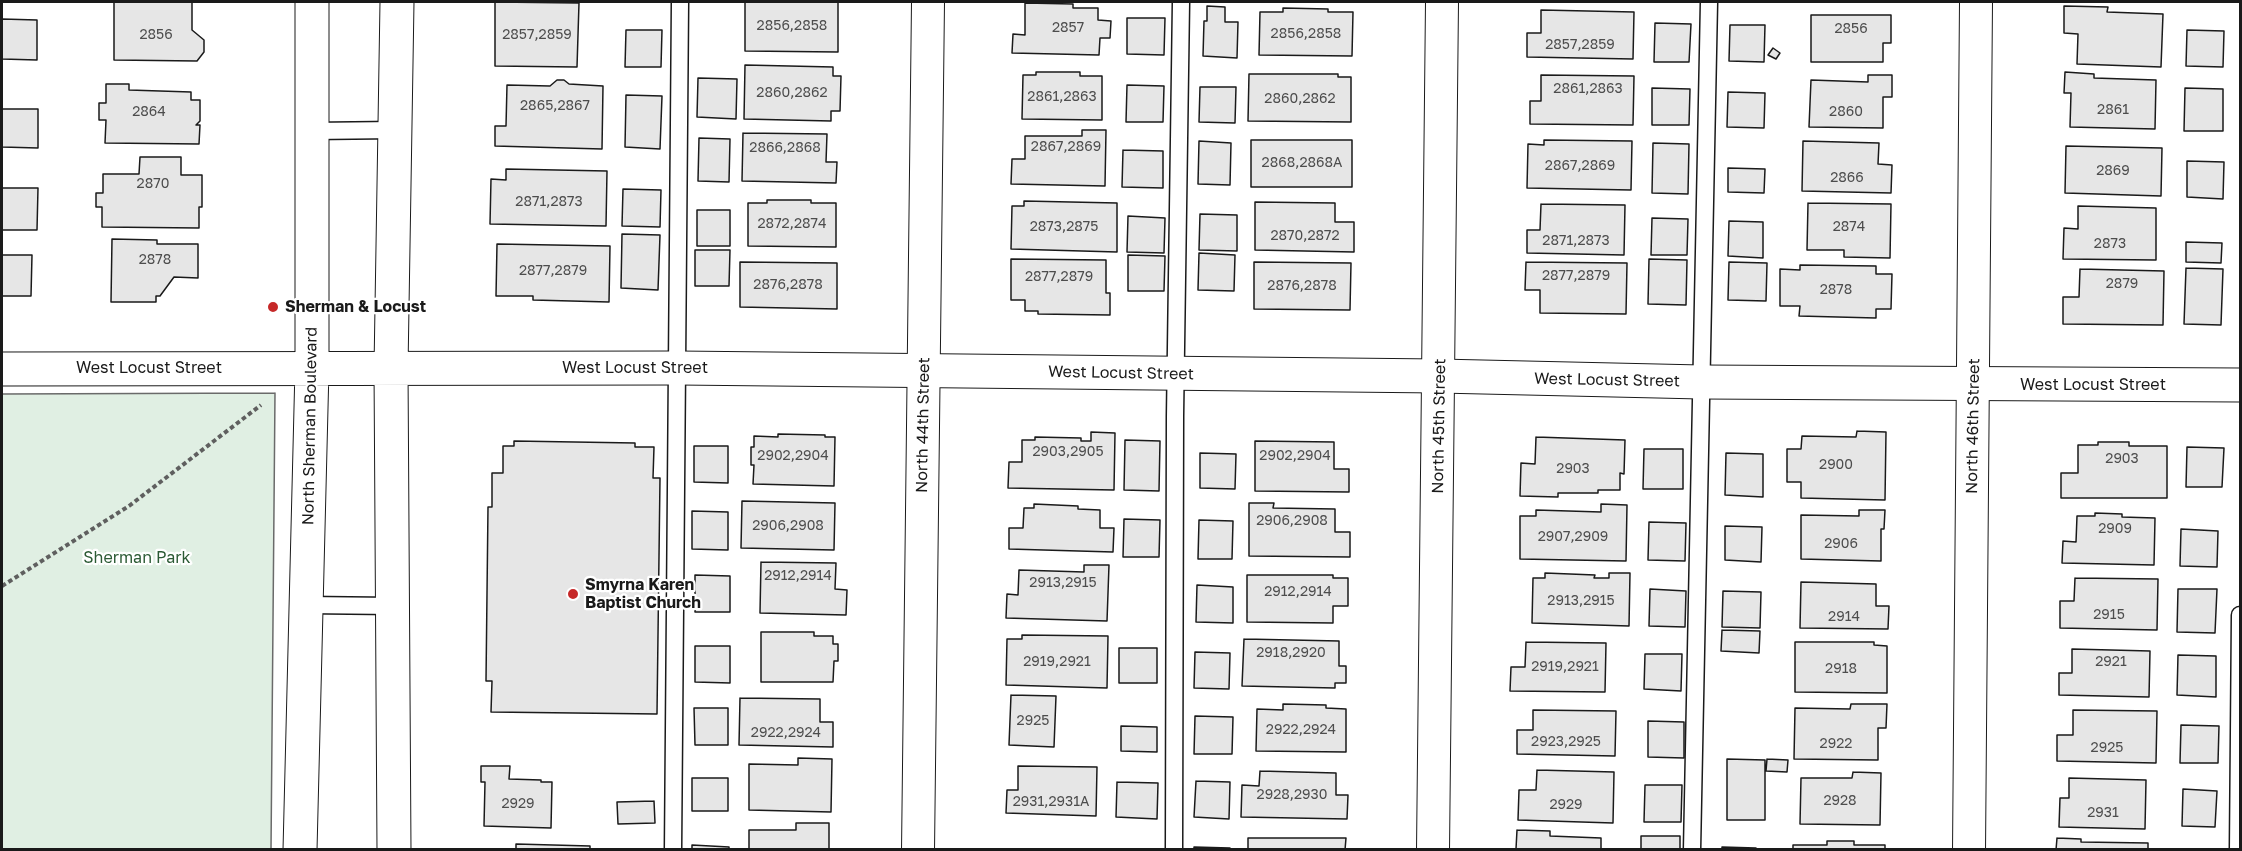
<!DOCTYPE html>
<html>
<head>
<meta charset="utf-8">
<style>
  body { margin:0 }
  #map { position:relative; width:2242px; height:851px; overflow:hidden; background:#fff; font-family:"Golos Text",sans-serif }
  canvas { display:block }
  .frame { position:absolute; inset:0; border:3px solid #1a1a1a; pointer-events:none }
</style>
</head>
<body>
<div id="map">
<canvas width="2242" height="851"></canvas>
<div class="frame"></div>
</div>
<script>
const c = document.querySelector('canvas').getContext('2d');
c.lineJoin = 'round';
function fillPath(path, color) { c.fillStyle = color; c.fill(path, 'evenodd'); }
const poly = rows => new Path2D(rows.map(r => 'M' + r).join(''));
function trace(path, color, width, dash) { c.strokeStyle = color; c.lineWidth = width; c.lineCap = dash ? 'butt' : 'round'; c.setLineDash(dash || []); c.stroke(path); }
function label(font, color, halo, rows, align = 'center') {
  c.font = font + ' "Golos Text",sans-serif'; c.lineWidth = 4.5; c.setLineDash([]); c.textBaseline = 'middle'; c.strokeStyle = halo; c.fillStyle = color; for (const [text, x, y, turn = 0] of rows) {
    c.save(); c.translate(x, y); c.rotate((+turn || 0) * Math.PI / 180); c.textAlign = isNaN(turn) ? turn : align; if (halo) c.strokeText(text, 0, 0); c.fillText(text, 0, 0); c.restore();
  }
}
const green = poly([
  [275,393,271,849,2,849,2,394,275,393]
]);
fillPath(green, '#e0efe3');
trace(green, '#6a6a6a', 1.5);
const building = poly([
  [114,2,192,2,192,30,204,40,204,52,197,61,114,60,114,2],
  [495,2,579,3,577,67,495,66,495,2],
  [745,2,838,2,838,52,745,51,745,2],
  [1025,3,1073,4,1073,8,1098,8,1098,20,1111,21,1110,38,1100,38,1099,55,1012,53,1013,34,1025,35,1025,3],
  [1207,6,1225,7,1225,22,1238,22,1237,58,1203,56,1204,21,1207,21,1207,6],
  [2064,6,2108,7,2107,12,2163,14,2161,67,2077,64,2078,34,2064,33,2064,6],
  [1283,8,1328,9,1328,12,1353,12,1352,56,1259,55,1260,12,1283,12,1283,8],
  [1541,10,1634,12,1633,59,1527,57,1527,33,1541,33,1541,10],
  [1811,15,1891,15,1891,43,1883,43,1883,62,1811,62,1811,15],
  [1127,18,1165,18,1164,55,1127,54,1127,18],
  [2,19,37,20,37,60,2,59,2,19],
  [1655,23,1691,24,1689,62,1654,62,1655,23],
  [1730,25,1765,25,1764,62,1729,61,1730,25],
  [626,30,662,30,661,67,625,67,626,30],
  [2187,30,2224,31,2223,67,2186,66,2187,30],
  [1773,48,1780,53,1776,59,1768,55,1773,48],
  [745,65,833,67,833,76,841,76,840,111,831,111,831,121,744,119,745,65],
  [1036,72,1080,72,1080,76,1102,76,1102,120,1022,119,1023,75,1036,75,1036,72],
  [2065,72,2094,74,2094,78,2156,80,2155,129,2070,127,2071,93,2064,93,2065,72],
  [1249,74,1338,74,1338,77,1351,77,1351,122,1248,121,1249,74],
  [1541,75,1634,76,1633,125,1530,124,1530,101,1541,101,1541,75],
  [1868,75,1892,75,1892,97,1883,97,1883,128,1809,127,1811,80,1868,82,1868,75],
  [698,78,737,79,736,119,697,117,698,78],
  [557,80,564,80,569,84,603,86,602,149,495,146,495,126,506,126,507,85,550,86,557,80],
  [106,84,129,84,129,90,191,92,191,100,200,100,200,121,196,125,200,125,199,144,105,143,106,120,99,120,99,103,106,103,106,84],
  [1127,85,1164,86,1163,122,1126,122,1127,85],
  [1200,87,1236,87,1235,123,1199,122,1200,87],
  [1652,88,1690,89,1689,125,1652,125,1652,88],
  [2185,88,2223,89,2223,131,2184,131,2185,88],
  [1728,92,1765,93,1764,128,1727,127,1728,92],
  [626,95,662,96,660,149,625,147,626,95],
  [2,109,38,109,38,148,2,147,2,109],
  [1082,130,1106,130,1105,186,1011,184,1012,159,1025,159,1025,136,1082,136,1082,130],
  [743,133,827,134,826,162,837,162,836,183,742,181,743,133],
  [699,138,730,139,729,182,698,181,699,138],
  [1251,140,1352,140,1352,187,1251,187,1251,140],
  [1544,140,1632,141,1631,190,1527,188,1528,144,1544,145,1544,140],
  [1199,141,1231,143,1230,185,1198,184,1199,141],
  [1803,141,1879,143,1878,164,1892,165,1891,193,1802,191,1803,141],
  [1653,143,1689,144,1688,194,1652,193,1653,143],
  [2066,146,2162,148,2161,196,2065,193,2066,146],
  [1123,150,1163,151,1163,188,1122,187,1123,150],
  [140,157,181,157,181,175,202,175,202,207,199,207,199,228,102,227,102,207,96,207,96,193,103,193,103,174,139,174,140,157],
  [2187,161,2224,162,2223,199,2187,197,2187,161],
  [1728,168,1765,169,1764,193,1728,192,1728,168],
  [506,169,607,171,606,226,490,224,491,179,506,180,506,169],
  [2,188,38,188,37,230,2,230,2,188],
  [623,189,661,190,660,227,622,226,623,189],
  [767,200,811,200,811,203,836,203,836,247,748,246,748,203,767,203,767,200],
  [1024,201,1117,203,1117,252,1011,249,1012,206,1024,206,1024,201],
  [1255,202,1335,203,1335,222,1354,222,1354,252,1255,250,1255,202],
  [1808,203,1891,204,1890,258,1844,257,1844,250,1807,250,1808,203],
  [1541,204,1625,205,1624,255,1527,253,1527,230,1540,230,1541,204],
  [2078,206,2156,208,2156,260,2063,259,2064,228,2078,229,2078,206],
  [697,210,730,210,730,246,697,246,697,210],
  [1200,214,1237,215,1237,251,1199,250,1200,214],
  [1128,216,1165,218,1164,253,1127,252,1128,216],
  [1652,218,1688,219,1687,255,1651,255,1652,218],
  [1729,221,1763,222,1763,258,1728,256,1729,221],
  [622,234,660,235,658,290,621,288,622,234],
  [112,239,157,240,157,244,198,244,198,278,174,277,160,296,156,296,156,302,111,302,112,239],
  [2186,242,2222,243,2221,263,2186,262,2186,242],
  [497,244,610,246,609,302,533,300,533,296,496,296,497,244],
  [695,250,730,250,729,286,695,286,695,250],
  [1199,253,1235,255,1234,291,1198,290,1199,253],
  [2,255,32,255,31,296,2,296,2,255],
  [1128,255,1165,256,1164,291,1128,291,1128,255],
  [1011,259,1106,260,1106,293,1110,293,1110,315,1038,314,1038,311,1025,311,1025,300,1011,300,1011,259],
  [1649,259,1687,260,1686,305,1648,304,1649,259],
  [740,262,837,263,837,309,740,307,740,262],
  [1254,262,1351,263,1350,310,1254,309,1254,262],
  [1526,262,1627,263,1626,314,1540,313,1540,290,1525,290,1526,262],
  [1729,262,1767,263,1766,301,1728,300,1729,262],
  [1800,265,1876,266,1876,274,1892,274,1891,309,1876,309,1876,318,1799,316,1800,306,1780,306,1780,269,1800,270,1800,265],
  [2186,268,2223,269,2221,325,2184,324,2186,268],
  [2080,269,2164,271,2163,325,2063,324,2063,297,2079,297,2080,269],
  [1857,431,1886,432,1885,500,1801,498,1801,482,1787,482,1787,449,1801,449,1802,436,1856,437,1857,431],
  [1091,432,1115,433,1114,490,1008,488,1009,462,1022,462,1022,440,1035,440,1035,437,1081,438,1081,441,1091,441,1091,432],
  [778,434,825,435,825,437,835,437,834,486,753,484,754,465,751,465,751,447,754,447,754,436,778,437,778,434],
  [1536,437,1625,440,1624,474,1620,473,1620,490,1598,490,1598,493,1558,493,1558,497,1520,496,1521,463,1535,464,1536,437],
  [1125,440,1160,441,1159,491,1124,490,1125,440],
  [514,441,635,443,635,447,654,447,653,478,660,478,657,714,491,712,492,681,486,681,488,507,492,507,492,473,503,473,503,446,514,446,514,441],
  [1255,441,1334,442,1334,469,1349,469,1349,492,1255,491,1255,441],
  [2098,442,2129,442,2129,446,2167,446,2167,498,2061,498,2061,473,2078,473,2078,445,2098,445,2098,442],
  [694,446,728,446,728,483,694,482,694,446],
  [2187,447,2224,448,2222,487,2186,487,2187,447],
  [1644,449,1683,449,1683,489,1643,489,1644,449],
  [1200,453,1236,454,1235,489,1200,488,1200,453],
  [1726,453,1763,454,1763,497,1725,495,1726,453],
  [742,501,835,503,834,550,741,548,742,501],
  [1249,503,1274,503,1273,508,1335,509,1335,532,1350,532,1350,557,1249,556,1249,503],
  [1034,504,1078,506,1078,509,1100,510,1100,528,1114,528,1113,552,1009,549,1009,528,1023,528,1024,508,1034,508,1034,504],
  [1601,504,1627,505,1626,561,1520,559,1520,516,1536,516,1536,510,1601,512,1601,504],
  [1859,510,1885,510,1884,529,1881,529,1881,561,1801,559,1801,515,1859,516,1859,510],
  [692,511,728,512,728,550,692,549,692,511],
  [2095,513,2122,514,2122,517,2155,518,2154,565,2062,563,2063,541,2076,542,2077,516,2095,516,2095,513],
  [1124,519,1160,520,1159,557,1123,557,1124,519],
  [1199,520,1233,521,1232,559,1198,559,1199,520],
  [1649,522,1686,523,1685,561,1648,560,1649,522],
  [1725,526,1762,527,1761,562,1725,560,1725,526],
  [2181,529,2218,531,2217,567,2180,566,2181,529],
  [761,562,836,563,835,589,847,590,846,615,760,613,761,562],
  [1084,565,1109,565,1107,621,1006,618,1007,594,1018,595,1019,570,1084,572,1084,565],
  [1545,573,1595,575,1594,578,1609,578,1609,573,1630,573,1629,626,1532,623,1533,578,1545,578,1545,573],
  [695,575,730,576,730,612,695,612,695,575],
  [1247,575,1333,575,1333,578,1348,578,1348,606,1333,606,1333,623,1247,622,1247,575],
  [2075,578,2158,579,2157,630,2060,628,2060,601,2074,601,2075,578],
  [1801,582,1876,584,1876,606,1889,606,1888,629,1800,628,1801,582],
  [1197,585,1233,587,1233,623,1196,622,1197,585],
  [1650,589,1686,591,1685,627,1649,626,1650,589],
  [2178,589,2217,589,2215,633,2177,632,2178,589],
  [1723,591,1761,592,1760,628,1722,627,1723,591],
  [1722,630,1760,631,1759,653,1721,651,1722,630],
  [761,632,814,632,814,636,833,636,833,644,838,644,838,661,834,661,833,682,761,682,761,632],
  [1022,635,1108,636,1107,688,1006,685,1007,639,1022,639,1022,635],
  [1244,639,1339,641,1339,666,1346,666,1346,683,1335,683,1335,688,1242,686,1244,639],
  [1526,642,1606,643,1605,692,1510,691,1511,667,1525,667,1526,642],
  [1795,642,1874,642,1874,645,1887,646,1887,693,1795,692,1795,642],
  [695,646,730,646,730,683,695,682,695,646],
  [1119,648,1157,648,1157,683,1119,683,1119,648],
  [2072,649,2150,651,2149,697,2059,695,2059,673,2072,673,2072,649],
  [1195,652,1230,653,1229,689,1194,688,1195,652],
  [1645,654,1682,654,1681,691,1644,689,1645,654],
  [2178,655,2216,656,2216,697,2177,695,2178,655],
  [1011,695,1056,696,1054,747,1009,745,1011,695],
  [740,698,820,699,820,722,833,722,833,747,739,745,740,698],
  [1283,704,1326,705,1326,708,1346,709,1346,752,1256,751,1257,709,1283,710,1283,704],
  [1851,704,1887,704,1886,728,1878,728,1878,760,1794,759,1795,708,1850,709,1851,704],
  [694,708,728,708,728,745,695,745,694,708],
  [1533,710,1616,711,1615,756,1517,754,1517,730,1533,730,1533,710],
  [2073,710,2157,711,2156,763,2057,761,2057,735,2073,735,2073,710],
  [1195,716,1233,717,1232,754,1194,754,1195,716],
  [1648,721,1684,722,1684,758,1648,757,1648,721],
  [2181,725,2219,726,2218,763,2180,763,2181,725],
  [1121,726,1157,727,1157,752,1121,751,1121,726],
  [798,758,832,759,831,812,749,810,749,764,798,765,798,758],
  [1727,759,1765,760,1765,820,1727,820,1727,759],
  [1767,759,1788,760,1787,772,1766,771,1767,759],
  [481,766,510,766,509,779,541,780,541,782,552,782,551,828,484,826,485,782,481,782,481,766],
  [1018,766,1097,767,1096,816,1006,813,1007,790,1018,790,1018,766],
  [1537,770,1614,772,1613,823,1518,820,1519,790,1536,790,1537,770],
  [1260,771,1336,773,1336,795,1348,795,1347,819,1241,817,1242,785,1259,786,1260,771],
  [1853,772,1881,773,1880,825,1800,824,1801,778,1852,778,1853,772],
  [692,778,728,778,728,811,692,811,692,778],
  [2069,778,2146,780,2145,829,2059,827,2060,798,2069,798,2069,778],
  [1196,781,1230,782,1229,819,1194,817,1196,781],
  [1117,782,1158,783,1157,819,1116,817,1117,782],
  [1645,785,1682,785,1681,822,1644,822,1645,785],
  [2183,789,2217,791,2215,827,2182,826,2183,789],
  [654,801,655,823,618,824,617,802,654,801],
  [796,823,829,823,829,850,749,850,749,830,796,830,796,823],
  [1517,830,1550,831,1550,836,1601,838,1601,850,1516,849,1517,830],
  [1641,836,1680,836,1680,850,1641,850,1641,836],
  [1248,838,1346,838,1345,850,1248,850,1248,838],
  [2057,838,2081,839,2081,842,2148,843,2148,850,2056,850,2057,838],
  [1827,841,1854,841,1854,845,1885,845,1885,850,1793,850,1793,845,1827,845,1827,841],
  [516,844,590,846,590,850,516,850,516,844],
  [692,845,729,847,729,850,692,850,692,845],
  [1194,847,1230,848,1230,850,1194,850,1194,847],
  [1722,847,1756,848,1756,850,1722,850,1722,847]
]);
fillPath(building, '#e6e6e6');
trace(building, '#1a1a1a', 1.5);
const lane = poly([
  [312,131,395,130],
  [306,605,393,606],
  [673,850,680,2],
  [1174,850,1175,416,1181,2],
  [1692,850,1709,2],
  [2238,850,2240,615]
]);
const street = poly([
  [918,850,928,2],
  [1433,850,1442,2],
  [1969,850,1976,2]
]);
const secondary = poly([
  [2,369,678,368,1439,376,1701,382,2240,385],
  [300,850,312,368,312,2],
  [394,850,391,368,397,2]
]);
trace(lane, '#1a1a1a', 19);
trace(street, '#1a1a1a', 34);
trace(secondary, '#1a1a1a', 35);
trace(poly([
  [2,586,129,506,261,405]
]), '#5f5f5f', 4, [4.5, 3]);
trace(lane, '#fff', 16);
trace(street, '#fff', 32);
trace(secondary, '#fff', 33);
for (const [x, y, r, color] of [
  [273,307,6,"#c62828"],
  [573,594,6,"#c62828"]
]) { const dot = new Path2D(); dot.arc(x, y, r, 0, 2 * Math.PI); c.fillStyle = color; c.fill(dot); trace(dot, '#fff', 2); }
label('14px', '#4d4d4d', null, [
  ["2856,2858",792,26],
  ["2857",1068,28],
  ["2856",1851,29],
  ["2856,2858",1306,34],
  ["2856",156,35],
  ["2857,2859",537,35],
  ["2857,2859",1580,45],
  ["2861,2863",1588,89],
  ["2860,2862",792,93],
  ["2861,2863",1062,97],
  ["2860,2862",1300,99],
  ["2865,2867",555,106],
  ["2861",2113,110],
  ["2864",149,112],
  ["2860",1846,112],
  ["2867,2869",1066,147],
  ["2866,2868",785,148],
  ["2868,2868A",1302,163],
  ["2867,2869",1580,166],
  ["2869",2113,171],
  ["2866",1847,178],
  ["2870",153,184],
  ["2871,2873",549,202],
  ["2872,2874",792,224],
  ["2873,2875",1064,227],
  ["2874",1849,227],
  ["2870,2872",1305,236],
  ["2871,2873",1576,241],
  ["2873",2110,244],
  ["2878",155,260],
  ["2877,2879",553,271],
  ["2877,2879",1576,276],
  ["2877,2879",1059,277],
  ["2879",2122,284],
  ["2876,2878",788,285],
  ["2876,2878",1302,286],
  ["2878",1836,290],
  ["2903,2905",1068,452],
  ["2902,2904",793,456],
  ["2902,2904",1295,456],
  ["2903",2122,459],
  ["2900",1836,465],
  ["2903",1573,469],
  ["2906,2908",1292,521],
  ["2906,2908",788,526],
  ["2909",2115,529],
  ["2907,2909",1573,537],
  ["2906",1841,544],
  ["2912,2914",798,576],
  ["2913,2915",1063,583],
  ["2912,2914",1298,592],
  ["2913,2915",1581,601],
  ["2915",2109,615],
  ["2914",1844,617],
  ["2918,2920",1291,653],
  ["2919,2921",1057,662],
  ["2921",2111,662],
  ["2919,2921",1565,667],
  ["2918",1841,669],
  ["2925",1033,721],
  ["2922,2924",1301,730],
  ["2922,2924",786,733],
  ["2923,2925",1566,742],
  ["2922",1836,744],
  ["2925",2107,748],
  ["2928,2930",1292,795],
  ["2928",1840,801],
  ["2931,2931A",1051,802],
  ["2929",518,804],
  ["2929",1566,805],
  ["2931",2103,813]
]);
label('bold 16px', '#1a1a1a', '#fff', [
  ["Sherman & Locust",285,307],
  ["Smyrna Karen",585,585],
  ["Baptist Church",585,603]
], 'left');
label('16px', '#1a1a1a', '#fff', [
  ["West Locust Street",149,368],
  ["West Locust Street",635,368],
  ["West Locust Street",1121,373,1],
  ["West Locust Street",1607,380,1],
  ["West Locust Street",2093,385],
  ["North 44th Street",923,425,-89],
  ["North Sherman Boulevard",310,426,-89],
  ["North 45th Street",1439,426,-89],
  ["North 46th Street",1973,426,-89]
]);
label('16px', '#2b5a34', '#fff', [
  ["Sherman Park",137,558]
]);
</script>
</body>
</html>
